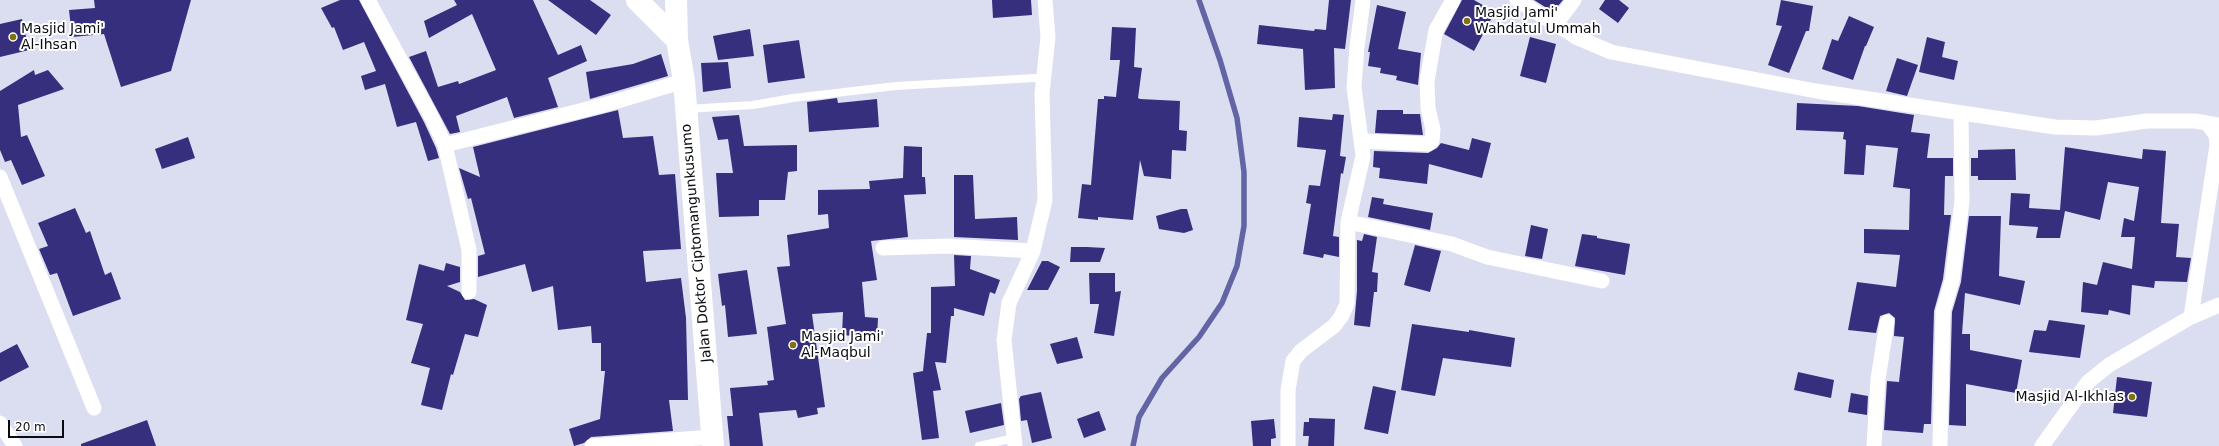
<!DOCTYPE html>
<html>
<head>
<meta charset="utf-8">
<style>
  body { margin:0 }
  #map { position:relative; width:2219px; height:446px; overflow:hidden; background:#dbddf1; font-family:"DejaVu Sans",sans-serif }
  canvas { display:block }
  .scale { position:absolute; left:8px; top:420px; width:56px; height:18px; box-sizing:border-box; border:2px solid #0b0c12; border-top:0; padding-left:5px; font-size:12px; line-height:14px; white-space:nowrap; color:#0b0c12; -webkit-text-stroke:3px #fff; paint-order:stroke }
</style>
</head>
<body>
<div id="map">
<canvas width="2219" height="446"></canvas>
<div class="scale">20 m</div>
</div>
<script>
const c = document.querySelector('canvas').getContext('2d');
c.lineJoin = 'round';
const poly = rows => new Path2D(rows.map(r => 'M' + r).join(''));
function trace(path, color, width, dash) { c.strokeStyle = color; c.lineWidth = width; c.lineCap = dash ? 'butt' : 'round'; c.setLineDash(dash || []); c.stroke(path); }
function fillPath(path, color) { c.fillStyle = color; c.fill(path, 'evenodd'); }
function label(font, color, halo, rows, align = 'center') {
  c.font = font + ' "DejaVu Sans",sans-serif'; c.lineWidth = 4; c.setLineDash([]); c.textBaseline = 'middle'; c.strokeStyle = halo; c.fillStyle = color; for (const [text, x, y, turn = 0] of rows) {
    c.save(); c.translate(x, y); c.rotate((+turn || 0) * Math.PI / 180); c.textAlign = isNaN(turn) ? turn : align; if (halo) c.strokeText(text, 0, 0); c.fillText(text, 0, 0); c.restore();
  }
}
trace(poly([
  [1133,446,1139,417,1162,378,1199,337,1222,303,1237,266,1244,226,1244,172,1237,118,1220,60,1199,0]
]), '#6264a4', 5.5);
fillPath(poly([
  [94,0,191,0,171,71,121,87,104,34,72,37,69,10,95,8],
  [340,0,359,0,424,122,436,148,439,158,428,161,416,122,397,127,385,84,365,90,361,76,376,71,364,42,343,50,334,27,332,28,321,8],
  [454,0,533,0,558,55,581,45,587,61,548,78,558,107,514,118,507,97,456,116,460,132,450,134,409,57,426,51,438,87,458,81,459,84,496,70,472,14,429,38,424,21,457,5],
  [548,0,590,0,611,15,596,35],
  [992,0,1031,0,1032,15,993,18],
  [1329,0,1351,0,1345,49,1334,48,1335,88,1305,90,1303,49,1257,44,1259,25,1314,31,1315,29,1326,30],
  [1462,0,1474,0,1495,12,1474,51,1444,34],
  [1534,0,1563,0,1553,12],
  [1605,0,1619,0,1629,8,1618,23,1599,9],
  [1781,0,1813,6,1809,31,1806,31,1789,73,1768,65,1782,26,1776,25],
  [1377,5,1406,12,1398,49,1421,53,1418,85,1396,80,1397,76,1380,73,1381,68,1368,66,1370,52,1368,52],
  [1849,16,1874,27,1866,46,1865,46,1853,80,1822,69,1832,39,1838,41],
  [22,19,29,50,0,57,0,24],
  [1112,27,1136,28,1134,67,1142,68,1138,98,1140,99,1180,101,1179,130,1187,131,1186,151,1172,150,1171,179,1144,176,1140,160,1133,220,1098,217,1098,220,1078,218,1082,184,1091,185,1098,99,1104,99,1104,96,1116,97,1120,60,1110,60],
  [750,29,754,56,718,60,713,36],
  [1530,37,1556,44,1546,83,1520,76],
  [1927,37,1945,42,1942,57,1958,61,1954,80,1919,72],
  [799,40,805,78,768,83,763,45],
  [661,54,668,76,590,99,586,72,633,64],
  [1897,58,1918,65,1907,96,1886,91],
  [728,62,731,88,703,92,701,63],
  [34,70,35,75,48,70,64,89,18,105,21,137,27,135,45,176,22,185,11,160,5,162,0,150,0,91],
  [837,98,838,103,877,99,879,127,809,132,807,102],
  [1797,103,1858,106,1914,115,1911,132,1930,134,1927,158,1953,158,1953,176,1945,176,1944,215,1951,215,1943,279,1934,311,1931,424,1924,424,1923,433,1884,430,1887,381,1899,382,1904,337,1894,336,1895,318,1889,313,1880,316,1876,333,1848,330,1857,282,1896,287,1900,255,1864,253,1864,229,1909,230,1910,189,1893,187,1898,148,1866,145,1864,175,1844,174,1846,140,1843,139,1844,132,1796,130],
  [618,110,623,138,653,136,659,175,675,174,681,249,643,251,646,282,681,278,686,318,688,400,669,400,673,431,591,437,584,443,574,446,569,429,600,419,605,371,601,371,601,343,592,343,591,326,558,330,553,286,532,292,525,264,478,277,478,256,485,254,471,198,468,199,459,168,480,177,473,147],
  [1377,110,1403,110,1403,114,1420,114,1423,135,1375,133],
  [1333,114,1344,115,1340,156,1346,157,1343,174,1341,173,1333,236,1339,237,1339,257,1324,254,1323,258,1303,254,1311,204,1306,203,1309,185,1320,186,1326,150,1297,147,1299,117,1332,120],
  [739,115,744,146,797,145,797,171,788,172,785,200,759,200,759,216,719,217,716,173,733,173,728,139,718,140,712,117],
  [188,137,195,158,162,169,155,149],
  [1472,138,1491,143,1482,178,1429,164,1427,184,1379,178,1380,168,1373,167,1374,151,1428,153,1437,148,1441,143,1469,150],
  [904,146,922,147,922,177,925,177,926,194,904,195,908,237,871,241,877,280,862,282,865,317,878,318,877,338,842,335,843,312,812,314,825,407,817,408,818,414,798,418,796,410,759,413,763,446,730,446,727,416,733,416,730,388,768,385,767,381,774,380,767,327,786,324,777,267,790,266,787,235,829,228,828,214,818,215,818,190,870,189,869,181,903,178],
  [2065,147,2142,159,2143,149,2166,151,2161,223,2179,224,2176,257,2191,258,2187,282,2155,281,2154,288,2132,285,2130,315,2109,310,2108,315,2081,312,2083,282,2097,285,2103,262,2132,269,2135,237,2121,237,2124,218,2134,221,2139,187,2108,182,2100,220,2065,211,2060,238,2036,238,2038,227,2009,225,2011,193,2030,194,2029,208,2060,210],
  [2015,149,2016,180,1978,180,1978,176,1971,176,1971,158,1978,158,1978,150],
  [954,175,973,175,975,219,1017,217,1018,240,954,237],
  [1372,197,1384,199,1383,204,1433,213,1430,230,1368,217],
  [75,208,86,233,90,231,105,275,111,272,121,299,73,316,57,273,50,275,39,249,48,246,38,223],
  [1181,209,1187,209,1193,230,1184,233,1159,229,1156,216],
  [1969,216,2001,216,1999,276,2025,281,2020,305,1965,293,1962,334,1970,334,1970,350,2022,360,2016,393,1966,384,1966,426,1949,425,1952,312,1961,282],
  [1531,225,1548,229,1542,259,1525,256],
  [1364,234,1377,237,1372,272,1378,273,1377,292,1374,292,1370,327,1354,325,1357,291,1357,240,1362,241],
  [1582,234,1597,236,1597,238,1630,244,1625,275,1575,266],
  [1415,245,1441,251,1430,292,1404,285],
  [1071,247,1087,247,1105,248,1100,262,1070,262],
  [954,255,971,256,970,269,1000,280,995,294,990,292,984,316,954,308,954,316,951,316,946,363,935,362,941,390,933,391,939,438,922,440,913,373,923,371,927,333,931,333,931,287,955,286],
  [1042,261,1048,261,1060,267,1048,290,1027,290],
  [446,263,460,267,460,282,447,286,460,292,465,300,474,299,487,305,478,337,465,334,453,375,451,374,442,410,421,405,430,368,411,363,423,324,406,320,419,264,444,271],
  [747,270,757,334,728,337,725,305,722,306,718,274],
  [1089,273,1115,273,1115,292,1121,291,1114,336,1094,333,1099,304,1090,304],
  [2049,320,2085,325,2080,358,2029,352,2034,330,2046,331],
  [1412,324,1469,332,1469,330,1515,338,1511,367,1443,358,1435,396,1401,390],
  [1077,337,1083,358,1057,364,1050,344],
  [17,344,29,367,0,382,0,353],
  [1798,372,1834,380,1831,398,1794,390],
  [2117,377,2152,382,2147,417,2113,413],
  [1373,386,1396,391,1388,434,1364,429],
  [1041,392,1052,438,1032,443,1027,420,1021,421,1019,399,1021,396],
  [1851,393,1868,396,1867,415,1848,412],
  [1001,403,1004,425,970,433,965,411],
  [1099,411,1106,430,1084,438,1077,419],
  [1309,418,1335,419,1334,446,1308,446,1309,436,1303,436,1304,422,1309,422],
  [1274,419,1276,438,1271,439,1271,446,1253,446,1251,421],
  [147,420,156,446,81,446,81,444]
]), '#352f7e');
trace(poly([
  [687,109,753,105,793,98,896,86,1035,78,1044,79],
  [979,446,1014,438]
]), '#fff', 8);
trace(poly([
  [368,0,432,118,445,145,469,250,469,292],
  [1517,0,1576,37,1611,52,1816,91,2055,127,2096,128,2147,121,2195,121,2219,125],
  [1555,25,1574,0],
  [1362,141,1428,144,1432,141,1433,129,1428,108,1427,81,1436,30,1453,0],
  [445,145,611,103,684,81],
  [0,177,94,408],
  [1348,222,1452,244,1487,257,1602,281],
  [883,248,948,246,1033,251],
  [2191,317,2217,145,2216,135,2207,123],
  [0,423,15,446],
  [592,446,712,437],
  [1015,446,1004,340,1009,303,1033,251,1045,200,1042,94,1048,37,1045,0],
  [1288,446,1288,390,1293,361,1301,351,1334,326,1341,317,1347,304,1348,222,1363,156,1354,87,1357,47,1363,0],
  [1874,446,1878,379,1887,322],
  [1940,446,1943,311,1952,281,1962,201,1961,113],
  [2042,446,2088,382,2109,365,2191,317,2219,305]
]), '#fff', 15);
trace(poly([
  [637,0,677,40],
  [676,0,677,40,684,81,713,446]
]), '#fff', 22);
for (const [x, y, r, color] of [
  [1467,21,4,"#7d7111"],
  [13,37,4,"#7d7111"],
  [793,345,4,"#7d7111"],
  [2132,397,4,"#7d7111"]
]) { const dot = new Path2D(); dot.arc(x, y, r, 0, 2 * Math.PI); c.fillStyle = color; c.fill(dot); trace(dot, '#fff', 1.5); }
label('14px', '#0b0c12', '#fff', [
  ["Masjid Jami'",1475,13],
  ["Wahdatul Ummah",1475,29],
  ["Masjid Jami'",21,29],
  ["Al-Ihsan",21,45],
  ["Masjid Jami'",801,337],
  ["Al-Maqbul",801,353],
  ["Masjid Al-Ikhlas",2124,397,"right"]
], 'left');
label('14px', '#0b0c12', '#fff', [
  ["Jalan Doktor Ciptomangunkusumo",697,243,-95]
]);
</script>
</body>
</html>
